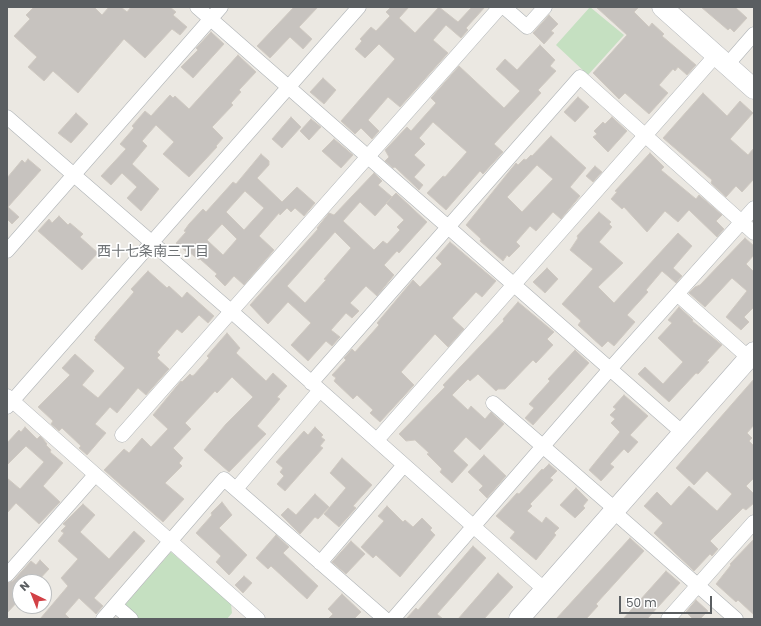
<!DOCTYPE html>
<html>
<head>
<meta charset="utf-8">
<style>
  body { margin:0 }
  #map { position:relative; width:761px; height:626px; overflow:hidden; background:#ebe8e2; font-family:Poppins,sans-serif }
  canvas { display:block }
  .frame { position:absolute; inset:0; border:8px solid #5a5e61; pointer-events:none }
  .north { position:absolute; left:12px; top:574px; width:40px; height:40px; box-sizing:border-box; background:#fff; border:1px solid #bdbfc0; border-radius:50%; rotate:317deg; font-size:11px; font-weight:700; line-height:16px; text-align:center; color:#5a5e61 }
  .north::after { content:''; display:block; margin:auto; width:14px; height:18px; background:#d24146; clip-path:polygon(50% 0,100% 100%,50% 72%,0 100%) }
  .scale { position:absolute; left:619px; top:596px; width:93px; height:18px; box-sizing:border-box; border:2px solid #5a5e61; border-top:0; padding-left:5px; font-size:12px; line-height:14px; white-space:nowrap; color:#5a5e61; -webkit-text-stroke:3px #fff; paint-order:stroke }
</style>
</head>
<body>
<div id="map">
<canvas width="761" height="626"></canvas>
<div class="frame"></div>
<div class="north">N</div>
<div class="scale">50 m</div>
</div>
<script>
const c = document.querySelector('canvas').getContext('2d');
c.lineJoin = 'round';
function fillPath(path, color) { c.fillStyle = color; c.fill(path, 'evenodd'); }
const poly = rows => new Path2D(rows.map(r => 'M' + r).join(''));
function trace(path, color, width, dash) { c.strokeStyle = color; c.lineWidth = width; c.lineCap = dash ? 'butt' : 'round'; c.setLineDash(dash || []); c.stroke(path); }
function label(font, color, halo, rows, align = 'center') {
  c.font = font + ' Poppins,"Noto Sans JP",sans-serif'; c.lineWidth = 3.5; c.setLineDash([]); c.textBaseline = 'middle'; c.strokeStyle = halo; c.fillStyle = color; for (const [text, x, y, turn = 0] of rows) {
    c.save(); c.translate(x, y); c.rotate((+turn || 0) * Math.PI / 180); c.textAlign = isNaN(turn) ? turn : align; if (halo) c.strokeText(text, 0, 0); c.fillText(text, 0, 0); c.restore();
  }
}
fillPath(poly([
  [590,7,624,35,588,75,556,45],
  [171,552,231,604,232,613,227,619,138,619,124,606]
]), '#c5e0c1');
const building = poly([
  [34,7,94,7,102,15,109,7,121,7,127,12,131,7,170,7,176,12,173,15,187,27,180,35,172,29,145,58,124,39,78,93,53,71,44,81,28,67,37,57,14,36,30,19,26,15,34,7],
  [294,7,318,7,299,27,312,39,303,49,290,37,270,58,257,46,294,7],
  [391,7,409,7,399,18,415,33,439,7,458,22,472,7,485,7,466,28,468,30,461,38,446,25,433,40,448,53,400,107,388,97,368,120,379,131,372,139,361,128,355,134,341,121,395,59,379,44,365,58,355,49,362,41,360,39,371,27,376,31,390,16,386,12,391,7],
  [596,7,639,7,634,12,649,27,652,23,664,34,662,36,696,65,687,75,678,67,675,71,673,69,659,85,668,93,649,114,625,93,619,99,593,73,627,35,596,7],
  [701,7,735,7,747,18,734,32,730,28,728,30,701,7],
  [549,15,558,24,551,31,554,33,544,44,533,33,549,15],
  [211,32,224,44,193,78,181,67,198,50,196,48,211,32],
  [540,45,555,60,550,66,556,71,538,90,541,93,494,144,503,152,483,174,480,171,446,210,427,193,443,176,445,177,467,152,433,122,419,138,425,144,414,155,425,165,414,177,423,185,419,190,395,167,393,168,385,161,389,157,385,150,407,127,411,131,436,103,431,98,459,66,504,108,520,91,496,69,505,59,517,70,540,45],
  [238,55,256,72,239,90,241,92,231,103,233,105,212,127,223,138,216,146,217,147,189,177,163,154,174,142,156,125,142,141,147,146,132,164,159,189,141,211,127,198,137,187,122,173,111,185,101,176,126,149,120,144,134,128,132,126,145,111,151,116,170,95,173,98,175,96,189,109,238,55],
  [323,78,336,90,324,104,310,92,323,78],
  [703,93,727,116,740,101,753,113,730,139,748,155,754,148,754,179,742,192,736,186,726,197,711,183,712,180,663,138,703,93],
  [578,97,589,107,575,122,564,112,578,97],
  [76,113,88,124,71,143,58,133,76,113],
  [291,117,301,127,282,148,272,139,291,117],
  [612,117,627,131,608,152,593,137,597,134,594,131,603,122,605,124,612,117],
  [311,119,321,127,309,140,300,131,311,119],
  [551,136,586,168,570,187,580,196,561,219,553,212,536,231,530,226,516,242,520,246,509,257,507,255,503,261,480,241,481,239,466,225,516,163,518,165,524,159,526,160,531,155,532,156,551,136],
  [537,165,553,179,522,212,507,197,537,165],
  [334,139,353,155,341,168,322,151,334,139],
  [650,153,664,167,661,170,696,199,699,195,722,215,716,221,724,229,717,237,689,210,678,222,665,211,647,232,624,207,622,209,611,199,617,192,615,191,650,153],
  [261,154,269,161,269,165,257,178,282,202,297,187,315,203,304,216,295,208,291,212,287,208,280,215,279,213,259,236,274,250,244,285,234,276,225,286,215,276,217,274,200,259,199,260,189,252,188,253,176,243,186,232,184,231,189,224,203,209,206,212,233,182,236,184,261,154],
  [245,191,264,208,244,230,226,212,245,191],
  [222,224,237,239,223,255,207,240,222,224],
  [28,159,41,170,8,207,19,217,12,224,7,219,7,178,22,160,25,163,28,159],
  [595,166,602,172,593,182,586,176,595,166],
  [374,173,382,181,378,185,392,197,375,216,360,202,343,221,374,250,383,241,387,244,400,230,397,227,404,220,386,203,396,193,427,222,399,253,397,251,384,265,394,275,377,296,366,286,350,303,359,311,352,318,346,313,331,330,340,337,332,346,326,341,308,361,291,345,311,323,288,302,268,324,250,305,318,229,317,228,329,213,334,215,374,173],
  [335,232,351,248,324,279,326,280,305,303,287,286,335,232],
  [599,212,611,222,609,224,612,227,599,242,623,263,598,287,614,303,678,233,692,246,673,268,682,276,676,283,662,271,646,290,648,292,627,315,635,322,614,346,608,341,602,347,578,325,581,321,562,304,593,269,570,250,578,238,577,236,599,212],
  [59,216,68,225,70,223,83,234,80,237,98,253,82,270,38,231,49,219,52,223,59,216],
  [745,238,754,246,754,255,746,264,754,272,754,307,744,317,749,322,741,330,726,317,747,291,732,278,705,307,689,293,695,287,700,285,745,238],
  [450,242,496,281,482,297,476,292,452,318,464,329,448,347,435,334,401,372,414,385,380,422,370,413,373,410,357,395,353,399,334,381,336,378,332,375,346,360,344,358,352,349,355,352,379,325,377,323,382,317,413,280,420,287,442,264,436,258,450,242],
  [547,268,558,279,545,293,533,282,547,268],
  [148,271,167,288,169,286,182,298,187,292,214,316,208,323,199,315,182,333,177,329,157,352,160,355,157,358,169,369,146,395,138,388,117,413,110,407,95,424,106,433,87,455,79,448,81,446,62,428,59,431,51,424,53,421,38,407,70,375,62,368,75,354,94,371,82,385,98,398,125,368,94,340,96,338,95,337,134,292,131,289,148,271],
  [518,302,554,332,547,339,553,345,536,363,533,360,505,389,498,389,496,391,478,374,470,381,468,379,452,395,468,410,471,406,485,419,491,412,504,424,480,450,466,437,453,451,468,465,452,483,440,472,442,469,427,454,429,453,415,440,406,441,399,434,445,387,443,385,504,321,503,319,518,302],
  [679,307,693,320,692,321,722,345,707,361,709,362,698,374,696,373,669,402,638,374,645,367,663,384,683,362,658,338,672,323,668,320,679,307],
  [227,333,240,348,236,353,266,381,273,373,287,386,277,397,280,399,257,426,266,434,229,472,204,450,226,424,253,397,232,377,217,393,215,391,202,405,185,423,191,429,173,448,183,458,179,463,182,466,165,483,184,499,163,522,104,470,124,449,129,453,142,438,151,447,168,429,153,415,181,381,182,382,190,374,192,376,194,375,209,358,207,356,227,333],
  [575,350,589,363,533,425,525,418,534,408,529,404,550,381,548,379,575,350],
  [754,379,754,425,747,433,752,438,749,441,754,446,754,478,746,486,754,494,754,503,746,510,743,508,710,541,718,549,712,556,710,554,694,571,654,533,663,523,644,506,657,492,671,506,689,486,717,511,732,494,707,471,694,485,676,468,754,379],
  [624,395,648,416,630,435,638,442,628,453,624,449,610,464,614,467,601,481,589,470,620,432,611,423,615,419,610,415,616,409,613,407,624,395],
  [25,427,37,439,40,436,43,439,47,444,46,445,51,450,50,452,63,463,43,486,60,502,39,524,16,503,7,513,7,478,20,489,44,462,26,446,7,465,7,443,19,430,21,432,25,427],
  [315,427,323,435,321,437,325,440,320,446,323,448,285,491,277,484,284,476,280,472,283,468,276,462,304,431,308,435,315,427],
  [484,455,506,476,487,498,479,490,483,486,468,472,484,455],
  [342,458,372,485,353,506,356,508,339,527,324,514,346,488,330,473,342,458],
  [549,464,557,471,550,478,553,480,530,504,532,506,527,511,542,523,546,517,559,528,554,533,556,535,536,560,510,538,515,532,496,516,517,493,519,494,542,469,543,470,549,464],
  [576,488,588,500,583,506,585,508,575,518,560,505,576,488],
  [315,494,329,507,318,519,315,517,300,534,281,515,288,508,296,515,315,494],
  [222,502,232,515,219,528,247,555,229,575,216,562,221,556,196,533,212,515,211,513,222,502],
  [83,504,95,515,80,532,109,559,134,531,145,541,94,598,103,606,96,614,79,598,65,614,70,619,40,619,68,586,61,578,78,559,58,541,64,533,61,531,66,526,63,524,83,504],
  [387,506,403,522,405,520,413,527,422,518,432,528,430,530,435,535,400,577,376,555,373,558,361,547,384,521,378,516,387,506],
  [276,535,289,547,283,553,318,586,307,599,271,566,268,569,256,558,276,535],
  [630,538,644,551,596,604,598,606,586,619,556,619,630,538],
  [754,539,754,615,738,600,736,602,716,584,731,565,730,564,754,539],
  [351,541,365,554,346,574,332,562,351,541],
  [473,546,486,558,437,614,443,619,406,619,416,608,418,610,473,546],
  [40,560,49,569,37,582,20,582,20,599,7,613,7,583,13,581,31,561,36,565,40,560],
  [666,571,680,583,647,619,623,619,666,571],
  [498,573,513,587,484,619,458,619,498,573],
  [244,576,252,583,243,593,235,585,244,576],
  [342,594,361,612,354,619,328,619,333,614,328,609,342,594],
  [696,600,708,611,700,619,693,619,686,612,696,600]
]);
fillPath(building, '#c7c3bf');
trace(building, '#cfc9c1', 1);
const street = poly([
  [197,7,683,433],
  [504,7,527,27,545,7],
  [727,65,754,34],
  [7,117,232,312,544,589],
  [7,251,221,7],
  [677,294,749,358],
  [311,383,580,77,754,233],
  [7,396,258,619],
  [493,403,615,509],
  [7,407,359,7],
  [122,435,500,7],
  [377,440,716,55],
  [236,489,320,390],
  [613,511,736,619],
  [320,563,404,465],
  [7,575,95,475],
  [115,605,131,619],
  [103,619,224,479,385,619],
  [393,619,610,369,754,208],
  [668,619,754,522]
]);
const secondary = poly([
  [662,7,754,89],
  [519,619,754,352]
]);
trace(street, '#afb3b6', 15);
trace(secondary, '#afb2b6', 21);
trace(street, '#fff', 14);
trace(secondary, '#fff', 20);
label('14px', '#6c7073', '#fff', [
  ["西十七条南三丁目",153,252]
]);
</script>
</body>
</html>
